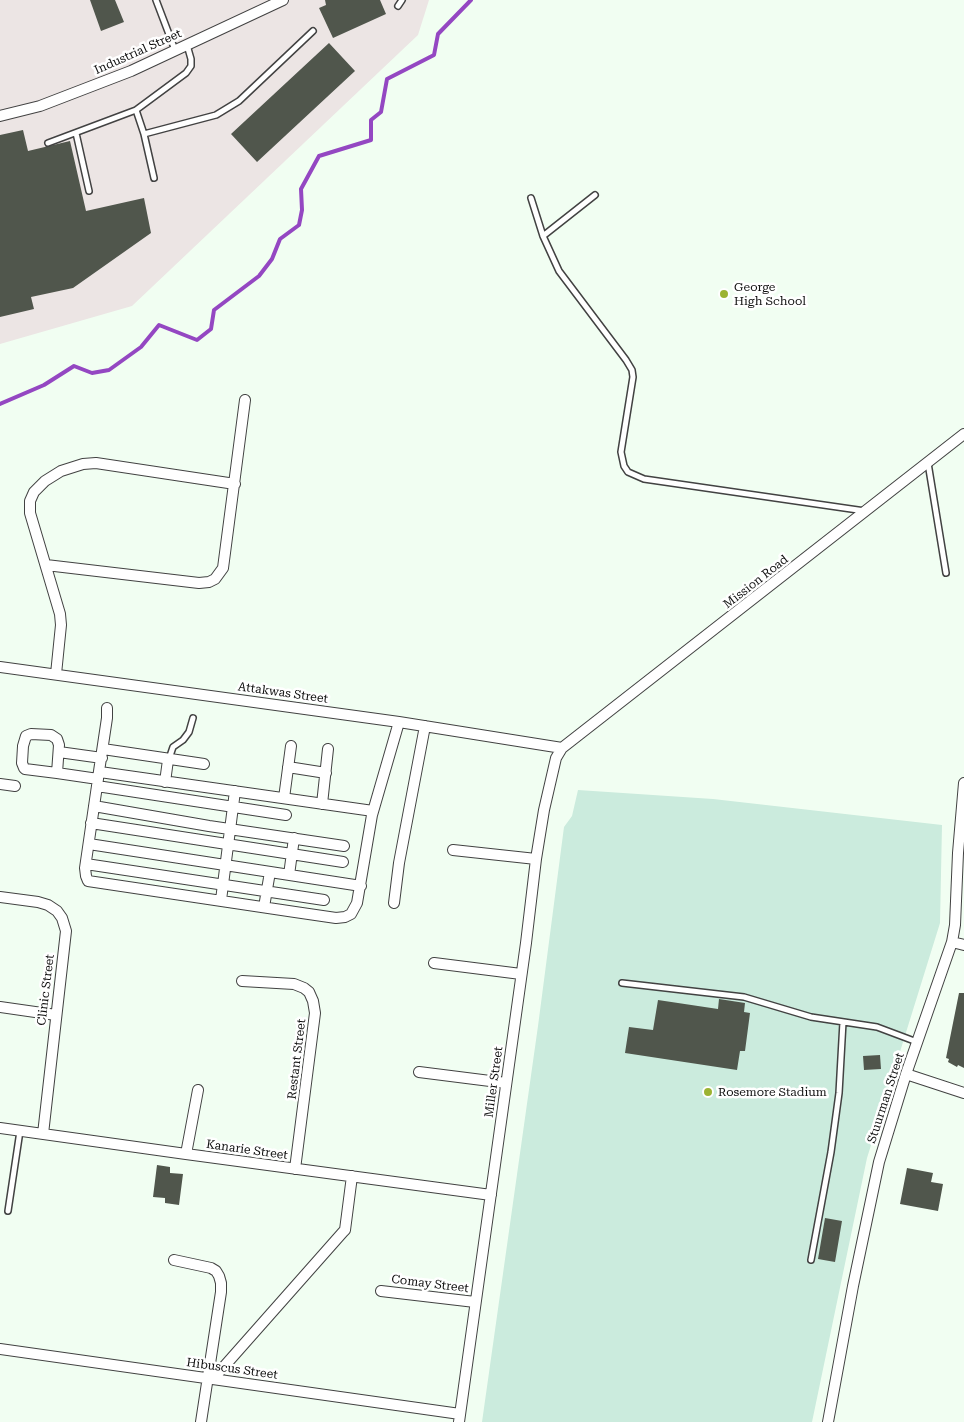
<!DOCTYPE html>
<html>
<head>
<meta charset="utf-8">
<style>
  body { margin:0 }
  canvas { display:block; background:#f1fef2 }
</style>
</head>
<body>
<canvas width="964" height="1422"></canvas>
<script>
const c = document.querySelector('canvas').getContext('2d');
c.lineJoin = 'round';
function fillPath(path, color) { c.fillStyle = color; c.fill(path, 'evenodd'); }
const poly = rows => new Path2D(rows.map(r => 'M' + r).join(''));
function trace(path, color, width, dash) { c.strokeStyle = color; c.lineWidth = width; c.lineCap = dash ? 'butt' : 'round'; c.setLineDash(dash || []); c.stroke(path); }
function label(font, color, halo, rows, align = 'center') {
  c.font = font + ' "Roboto Serif",serif'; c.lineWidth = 5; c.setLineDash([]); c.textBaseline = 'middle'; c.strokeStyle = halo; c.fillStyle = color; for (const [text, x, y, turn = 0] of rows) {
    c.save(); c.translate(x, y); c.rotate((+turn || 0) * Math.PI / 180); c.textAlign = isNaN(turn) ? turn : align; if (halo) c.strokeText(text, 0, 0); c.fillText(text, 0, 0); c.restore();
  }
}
fillPath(poly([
  [0,0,429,0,418,35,132,306,0,344]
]), '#ece5e4');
fillPath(poly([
  [578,790,713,799,942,825,940,923,867,1158,812,1422,482,1422,538,1026,564,827,572,816]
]), '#cbebdd');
trace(poly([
  [0,404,44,385,74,366,92,373,109,370,141,347,159,325,197,340,211,329,214,310,259,276,272,259,280,239,299,225,302,210,301,189,319,156,371,140,371,120,381,112,387,79,434,55,438,34,471,0]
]), '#9447c2', 4);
fillPath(poly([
  [90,0,115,0,124,22,101,31],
  [325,0,380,0,386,14,333,38,319,8,326,5],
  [329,43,355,71,257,162,231,134],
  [23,130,28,151,70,141,86,211,144,198,151,233,73,288,31,297,34,309,0,317,0,135],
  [959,993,964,993,964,1068,958,1065,957,1067,948,1062,949,1059,946,1058],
  [719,999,745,1003,744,1012,750,1013,745,1051,740,1051,737,1070,625,1053,629,1027,653,1030,658,1000,718,1009],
  [880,1055,881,1069,864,1070,863,1056],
  [157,1165,170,1167,170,1173,183,1174,179,1205,165,1203,165,1198,153,1197],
  [907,1168,933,1173,931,1182,943,1184,938,1211,900,1204],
  [825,1218,842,1221,835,1262,818,1259]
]), '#50564c');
const service = poly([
  [156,0,175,50],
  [398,6,402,0],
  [136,110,186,73,191,66,191,59,187,45],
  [76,133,89,191],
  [144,134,154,178],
  [48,143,136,110,144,134,216,115,239,101,313,31],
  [531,198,543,236,559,271,626,360,632,370,633,377,621,452,624,466,628,472,644,479,865,511],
  [543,236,595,195],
  [928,463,946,573],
  [169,759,173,747,183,740,189,732,193,718],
  [622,983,744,997,811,1017,877,1027,917,1042],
  [8,1211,20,1131],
  [811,1260,831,1152,839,1093,843,1022]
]);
const minor = poly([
  [0,116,40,106,131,71,283,0],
  [46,565,199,583,209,582,215,579,223,568,245,400],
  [0,667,399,722,562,748],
  [56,674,61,625,60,614,30,513,30,501,34,492,45,481,61,471,83,464,96,463,235,484],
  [103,749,204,764],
  [59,752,102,758],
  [288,767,326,773],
  [100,772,373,811],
  [57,773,59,745,57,739,51,735,31,734,26,736,23,746,22,763,24,768,25,769,57,773,98,779,85,868,86,876,88,881,295,912,336,918,345,917,351,914,357,903,372,815,399,722],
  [98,778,107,718,107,708],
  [165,782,168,760],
  [0,784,15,786],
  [97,786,286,815],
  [284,798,291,746],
  [322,804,328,749],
  [94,806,209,826,344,846],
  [91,823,343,862],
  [89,844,361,886],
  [453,850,536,859],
  [86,864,324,900],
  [289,875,294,838],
  [0,897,38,902,48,905,57,911,62,918,66,931,43,1134],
  [221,900,235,791],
  [394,903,399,863,425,726],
  [264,907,270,872],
  [952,942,964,945],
  [434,963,521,974],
  [242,981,294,984,304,988,309,992,313,1001,315,1013,295,1169],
  [0,1007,56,1015],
  [419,1072,506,1083],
  [906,1074,964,1093],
  [0,1128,186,1154,491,1195],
  [186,1154,198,1090],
  [174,1260,211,1268,216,1271,219,1276,221,1283,221,1292,201,1422],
  [381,1291,475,1302],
  [0,1349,460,1414],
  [213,1379,343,1232,345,1230,352,1176],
  [459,1422,526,943,536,859,544,810,556,758,562,748,964,434],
  [828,1422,853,1286,879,1162,906,1074,952,942,955,925,958,853,964,783]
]);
trace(service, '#424242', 8);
trace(minor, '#424242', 12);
trace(service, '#fff', 5);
trace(minor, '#fff', 10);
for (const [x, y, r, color] of [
  [724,294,5,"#9cb332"],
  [708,1092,5,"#9cb332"]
]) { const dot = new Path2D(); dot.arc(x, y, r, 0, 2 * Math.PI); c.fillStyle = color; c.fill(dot); trace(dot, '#fff', 2); }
label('12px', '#0f0f0f', '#fff', [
  ["Industrial Street",138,52,-24],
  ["Mission Road",756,582,-38],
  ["Attakwas Street",283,693,8],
  ["Clinic Street",46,990,-83],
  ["Restant Street",297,1059,-83],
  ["Miller Street",494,1082,-82],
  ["Stuurman Street",886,1098,-72],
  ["Kanarie Street",247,1150,8],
  ["Comay Street",430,1284,7],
  ["Hibuscus Street",232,1369,8]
]);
label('12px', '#0f0f0f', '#fff', [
  ["George",734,287],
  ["High School",734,301],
  ["Rosemore Stadium",718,1092]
], 'left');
</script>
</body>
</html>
